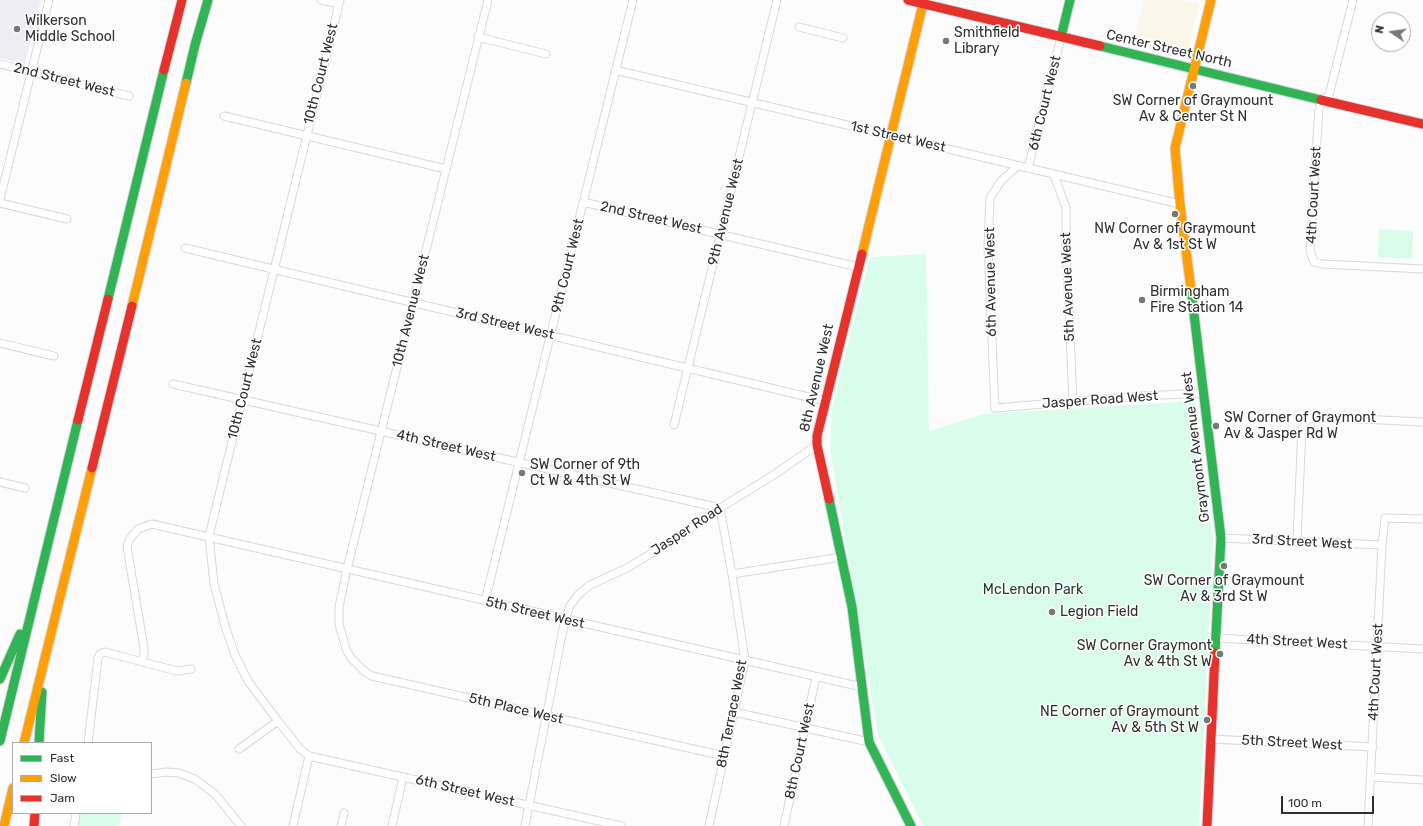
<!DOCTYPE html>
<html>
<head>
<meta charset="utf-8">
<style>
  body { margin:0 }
  #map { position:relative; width:1423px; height:826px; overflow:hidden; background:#fcfcfd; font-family:Rubik,sans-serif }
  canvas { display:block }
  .legend { position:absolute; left:12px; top:742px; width:140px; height:72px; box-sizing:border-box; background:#fff; border:1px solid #acacac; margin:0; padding:5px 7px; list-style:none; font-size:12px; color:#2f2f30 }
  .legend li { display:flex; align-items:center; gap:8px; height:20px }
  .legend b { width:20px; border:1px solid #acacac }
  .north { position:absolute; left:1371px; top:12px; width:40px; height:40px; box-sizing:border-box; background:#fff; border:1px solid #acacac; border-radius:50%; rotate:283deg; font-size:11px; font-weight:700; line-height:16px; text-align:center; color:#2f2f30 }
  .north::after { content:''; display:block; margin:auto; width:14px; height:18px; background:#777778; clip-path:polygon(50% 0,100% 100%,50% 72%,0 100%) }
  .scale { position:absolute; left:1281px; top:796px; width:93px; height:18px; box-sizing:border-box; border:2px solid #2f2f30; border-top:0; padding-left:5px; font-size:12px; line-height:14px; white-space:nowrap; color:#2f2f30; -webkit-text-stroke:3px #fff; paint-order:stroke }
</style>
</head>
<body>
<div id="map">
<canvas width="1423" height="826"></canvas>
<ul class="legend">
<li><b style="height:5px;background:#30b455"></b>Fast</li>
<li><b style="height:5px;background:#ff9f0a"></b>Slow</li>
<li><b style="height:5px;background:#e5322d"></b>Jam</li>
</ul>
<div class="north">N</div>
<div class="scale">100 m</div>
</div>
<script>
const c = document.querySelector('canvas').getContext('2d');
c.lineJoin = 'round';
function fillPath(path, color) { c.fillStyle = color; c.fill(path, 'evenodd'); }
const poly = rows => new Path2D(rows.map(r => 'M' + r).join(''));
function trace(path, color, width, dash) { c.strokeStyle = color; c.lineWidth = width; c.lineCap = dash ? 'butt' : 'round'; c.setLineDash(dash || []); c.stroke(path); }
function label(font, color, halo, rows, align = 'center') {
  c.font = font + ' Rubik,sans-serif'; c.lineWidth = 3; c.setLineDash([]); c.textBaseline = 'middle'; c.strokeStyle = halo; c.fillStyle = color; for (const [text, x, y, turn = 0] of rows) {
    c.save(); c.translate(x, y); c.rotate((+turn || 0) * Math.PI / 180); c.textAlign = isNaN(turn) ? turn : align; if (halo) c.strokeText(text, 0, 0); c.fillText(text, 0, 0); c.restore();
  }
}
fillPath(poly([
  [1144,0,1181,0,1199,4,1186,56,1133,43]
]), '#faf6ea');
fillPath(poly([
  [0,0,41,0,25,64,0,58]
]), '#efedf4');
fillPath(poly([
  [1379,229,1413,231,1412,259,1378,257],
  [926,254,929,431,985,414,1195,401,1213,541,1199,826,923,826,878,735,830,449,832,408,870,257],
  [80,813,122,813,119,826,78,826]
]), '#d9fdea');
const street = poly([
  [321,0,339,4],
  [340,0,209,536,214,584,226,629,235,655,248,681,278,721,300,749,309,756,621,826],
  [488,0,347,569,339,607,339,624,346,649,351,658,363,670,372,676,724,756],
  [1353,0,1329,95,1323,100,1319,108,1310,251,1314,262,1322,264,1423,269],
  [799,27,843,38],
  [478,37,546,54],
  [0,64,129,96],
  [615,70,1180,204],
  [224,116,446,169],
  [1018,166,1001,181,990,198,988,247,995,408,1142,396,1204,393],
  [1028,168,1061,37],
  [1054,175,1066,208,1066,246,1073,402],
  [0,199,49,0],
  [583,202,858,267],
  [0,203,67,219],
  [185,248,825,401],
  [0,343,54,356],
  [173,384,720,508,732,574,745,660,709,826],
  [674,425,777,0],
  [0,482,25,488],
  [1221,538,1382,545],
  [1297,541,1302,429,1306,421,1312,418,1340,418,1423,422],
  [732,574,842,557],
  [485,601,633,0],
  [1216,638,1423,649],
  [141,661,144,655,144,648,127,547,129,540,138,529,152,524,862,687],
  [734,712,869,742],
  [1211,739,1373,747],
  [88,743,98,658,100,654,105,652,177,671,191,669],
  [239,749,278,721],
  [151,774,167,772,179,773,195,779,215,794,241,826],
  [1371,777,1423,780],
  [74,826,76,813],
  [293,826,309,756],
  [341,826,344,813],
  [392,826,403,777],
  [525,826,565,619,570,606,578,595,590,585,627,568,672,541,720,508,772,476,817,445],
  [784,826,816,677],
  [1368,826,1382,545,1385,518,1423,519]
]);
const fast = poly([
  [1061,37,1070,0],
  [1100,46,1321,100],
  [186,83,195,45,208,0],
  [1191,289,1221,538,1215,653],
  [108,299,164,70],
  [829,499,852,607,869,742,911,826],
  [0,679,20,634],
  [0,741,78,420],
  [39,743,42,692]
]);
const slow = poly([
  [862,254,924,0],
  [1191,289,1180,204,1175,148,1211,0],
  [132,306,186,83],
  [24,743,92,468],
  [4,826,13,788]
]);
const jam = poly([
  [908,0,1100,46],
  [164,70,182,0],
  [1321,100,1423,124],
  [78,420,108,299],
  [92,468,132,306],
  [829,499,817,445,817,436,862,254],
  [34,826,35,813],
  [1207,826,1215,653]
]);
trace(street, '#d8d8d9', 9);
trace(fast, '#d8d8d9', 11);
trace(slow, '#d8d8d9', 11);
trace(jam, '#d8d8d9', 11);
trace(street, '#fff', 7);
trace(fast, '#30b455', 9);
trace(slow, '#ff9f0a', 9);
trace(jam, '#e5322d', 9);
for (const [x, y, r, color] of [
  [17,29,4,"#777778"],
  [946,41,4,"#777778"],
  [1193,86,4,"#777778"],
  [1175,214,4,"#777778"],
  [1142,300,4,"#777778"],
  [1216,426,4,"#777778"],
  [522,473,4,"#777778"],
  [1224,566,4,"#777778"],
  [1052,612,4,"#777778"],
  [1220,654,4,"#777778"],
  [1207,720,4,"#777778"]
]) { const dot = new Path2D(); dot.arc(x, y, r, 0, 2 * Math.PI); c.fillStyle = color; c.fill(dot); trace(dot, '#fff', 1.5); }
label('14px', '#2f2f30', '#fff', [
  ["Wilkerson",25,21],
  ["Middle School",25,37],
  ["Smithfield",954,33],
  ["Library",954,49],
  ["SW Corner of Graymount",1193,101,"center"],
  ["Av & Center St N",1193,117,"center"],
  ["NW Corner of Graymount",1175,229,"center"],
  ["Av & 1st St W",1175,245,"center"],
  ["Birmingham",1150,292],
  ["Fire Station 14",1150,308],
  ["SW Corner of Graymont",1224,418],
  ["Av & Jasper Rd W",1224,434],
  ["SW Corner of 9th",530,465],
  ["Ct W & 4th St W",530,481],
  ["SW Corner of Graymount",1224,581,"center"],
  ["Av & 3rd St W",1224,597,"center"],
  ["Legion Field",1060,612],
  ["SW Corner Graymont",1212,646,"right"],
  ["Av & 4th St W",1212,662,"right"],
  ["NE Corner of Graymount",1199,712,"right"],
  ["Av & 5th St W",1199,728,"right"]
], 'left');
label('14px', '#2f2f30', '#fff', [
  ["Center Street North",1169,49,13],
  ["10th Court West",321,74,-76],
  ["2nd Street West",64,80,14],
  ["6th Court West",1045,103,-76],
  ["1st Street West",898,137,13],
  ["4th Court West",1314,195,-87],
  ["9th Avenue West",726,212,-76],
  ["2nd Street West",651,218,13],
  ["9th Court West",568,266,-76],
  ["6th Avenue West",991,282,-91],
  ["5th Avenue West",1068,287,-92],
  ["10th Avenue West",411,311,-76],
  ["3rd Street West",505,324,13],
  ["8th Avenue West",817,378,-77],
  ["10th Court West",245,389,-76],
  ["Jasper Road West",1100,400,-4],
  ["4th Street West",446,446,13],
  ["Graymont Avenue West",1196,447,-97],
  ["Jasper Road",687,530,-33],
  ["3rd Street West",1302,542,3],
  ["5th Street West",535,613,13],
  ["4th Street West",1297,642,3],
  ["4th Court West",1376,672,-87],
  ["5th Place West",516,709,13],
  ["8th Terrace West",732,714,-79],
  ["5th Street West",1292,743,3],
  ["8th Court West",800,751,-78],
  ["6th Street West",465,791,13]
]);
label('14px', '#163e2c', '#fff', [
  ["McLendon Park",1033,590]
]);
</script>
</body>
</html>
